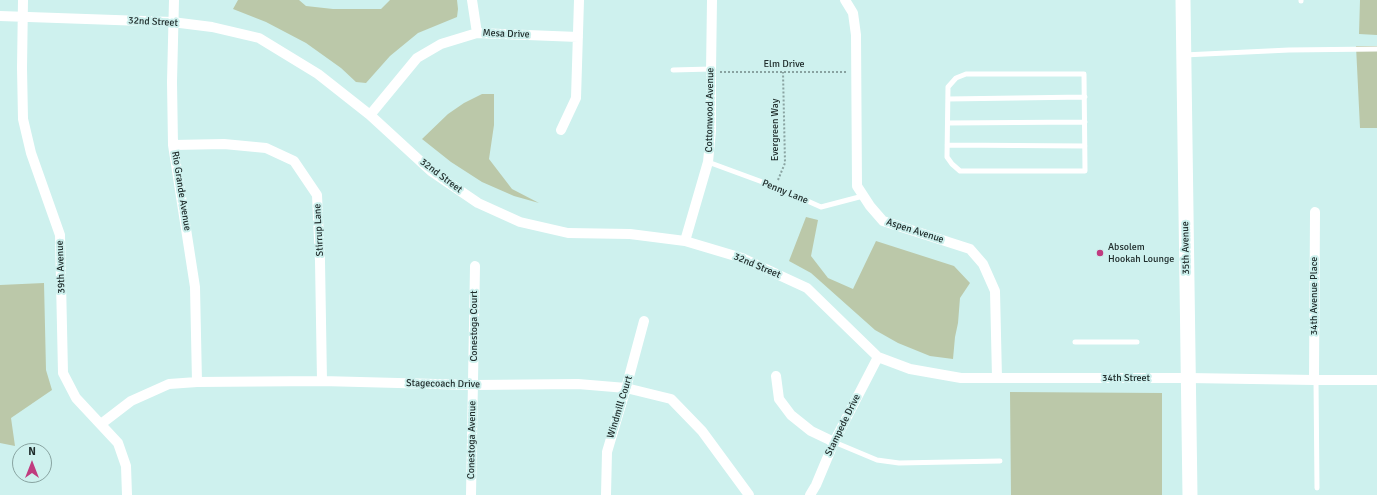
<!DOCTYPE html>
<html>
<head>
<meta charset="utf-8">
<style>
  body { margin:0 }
  #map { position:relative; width:1377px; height:495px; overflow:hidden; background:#cef1ee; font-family:Signika,sans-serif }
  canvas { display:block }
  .north { position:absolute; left:12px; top:443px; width:40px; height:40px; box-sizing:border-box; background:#cef1ee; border:1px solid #88a3a0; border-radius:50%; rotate:0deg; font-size:11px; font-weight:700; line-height:16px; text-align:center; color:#202d2c }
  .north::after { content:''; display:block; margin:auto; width:14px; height:18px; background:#c03c7f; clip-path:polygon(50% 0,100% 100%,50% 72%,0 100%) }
</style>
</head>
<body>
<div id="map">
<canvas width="1377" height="495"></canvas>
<div class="north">N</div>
</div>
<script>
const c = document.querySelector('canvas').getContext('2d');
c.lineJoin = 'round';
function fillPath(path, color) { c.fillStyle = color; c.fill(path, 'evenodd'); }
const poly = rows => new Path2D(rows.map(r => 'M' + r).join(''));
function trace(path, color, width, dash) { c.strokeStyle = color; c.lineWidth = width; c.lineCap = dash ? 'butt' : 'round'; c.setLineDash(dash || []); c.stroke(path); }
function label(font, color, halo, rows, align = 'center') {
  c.font = font + ' Signika,sans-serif'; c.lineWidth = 4; c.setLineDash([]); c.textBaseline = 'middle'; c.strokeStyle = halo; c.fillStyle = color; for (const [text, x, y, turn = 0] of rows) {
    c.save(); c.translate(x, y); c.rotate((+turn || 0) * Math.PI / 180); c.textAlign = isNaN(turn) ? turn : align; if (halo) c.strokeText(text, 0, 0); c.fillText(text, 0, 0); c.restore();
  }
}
fillPath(poly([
  [238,0,299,0,306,6,333,9,381,9,390,0,457,0,458,9,457,17,418,33,390,56,366,83,356,82,341,68,306,43,266,22,233,9],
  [1360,0,1377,0,1377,35,1359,34],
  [1356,46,1377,46,1377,128,1360,128],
  [482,94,494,94,494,125,489,159,512,189,539,203,514,196,482,182,451,162,422,139,448,114,464,103],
  [806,217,818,220,811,256,828,278,853,289,876,241,954,266,970,283,960,298,958,323,955,337,953,359,930,356,898,343,875,330,811,273,789,261],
  [44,283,46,370,52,390,11,418,15,446,0,443,0,285],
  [1010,392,1162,393,1162,495,1011,495]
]), '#bbc8a9');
trace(poly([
  [720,72,847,72],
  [778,180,785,163,783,72]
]), '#89a3a1', 2, [2, 2]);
trace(poly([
  [1301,0,1301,1],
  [1184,55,1289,50,1377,49],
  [673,70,711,69],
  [966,74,1084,74,1085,171,960,171,952,164,947,157,948,87,956,78,966,74],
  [948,99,1085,97],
  [948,123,1085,122],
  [947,145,1085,146],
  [708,162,776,187,821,207,863,196],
  [1075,342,1137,342],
  [1316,380,1317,488],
  [834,442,877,460,899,463,1000,461]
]), '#fff', 5);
trace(poly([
  [23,0,22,68,23,119,31,153,60,235,63,373,76,398,118,443,126,466,127,495],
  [174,0,172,82,173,145,195,287,197,382],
  [472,0,477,33],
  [845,0,853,13,856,35,857,186,870,206,883,221,970,249,983,264,995,291,997,378],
  [0,16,172,22,212,27,259,38,318,74,370,115,431,171,478,203,520,222,568,233,630,234,685,241,742,258,807,288,878,357,910,369,961,378,1189,378,1314,380,1377,380],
  [370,115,417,58,441,44,477,33,578,37],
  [561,130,576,98,579,0],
  [173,145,224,144,266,148,294,161,317,195,320,261,322,381],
  [685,241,708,162,711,131,711,72,712,0],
  [776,376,779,399,791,415,811,431,834,442],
  [1314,380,1315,212],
  [101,424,131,401,169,384,197,382,322,381,474,385,578,384,626,388,671,399,702,431,749,495],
  [471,495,475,266],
  [606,495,607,452,626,388,644,321],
  [810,495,816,485,834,442,878,357]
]), '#fff', 10);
trace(poly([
  [1183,0,1190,495]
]), '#fff', 15);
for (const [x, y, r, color] of [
  [1100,253,4,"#c03c7f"]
]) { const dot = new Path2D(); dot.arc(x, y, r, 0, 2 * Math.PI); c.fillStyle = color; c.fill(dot); trace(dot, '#cef1ee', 1.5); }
label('10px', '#202d2c', '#cef1ee', [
  ["32nd Street",153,22,3],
  ["Mesa Drive",506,34,2],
  ["Elm Drive",784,64],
  ["Cottonwood Avenue",710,110,-89],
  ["Evergreen Way",775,130,-90],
  ["32nd Street",441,176,37],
  ["Rio Grande Avenue",181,191,81],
  ["Penny Lane",785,192,22],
  ["Stirrup Lane",319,230,-93],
  ["Aspen Avenue",915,231,18],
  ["35th Avenue",1186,248,-91],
  ["32nd Street",757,266,23],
  ["39th Avenue",61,267,-92],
  ["34th Avenue Place",1314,296,-90],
  ["Conestoga Court",474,326,-90],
  ["34th Street",1126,378],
  ["Stagecoach Drive",443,384,1],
  ["Windmill Court",620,407,-73],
  ["Stampede Drive",843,425,-64],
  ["Conestoga Avenue",472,440,-89]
]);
label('10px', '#202d2c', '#cef1ee', [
  ["Absolem",1108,247],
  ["Hookah Lounge",1108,259]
], 'left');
</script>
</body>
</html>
